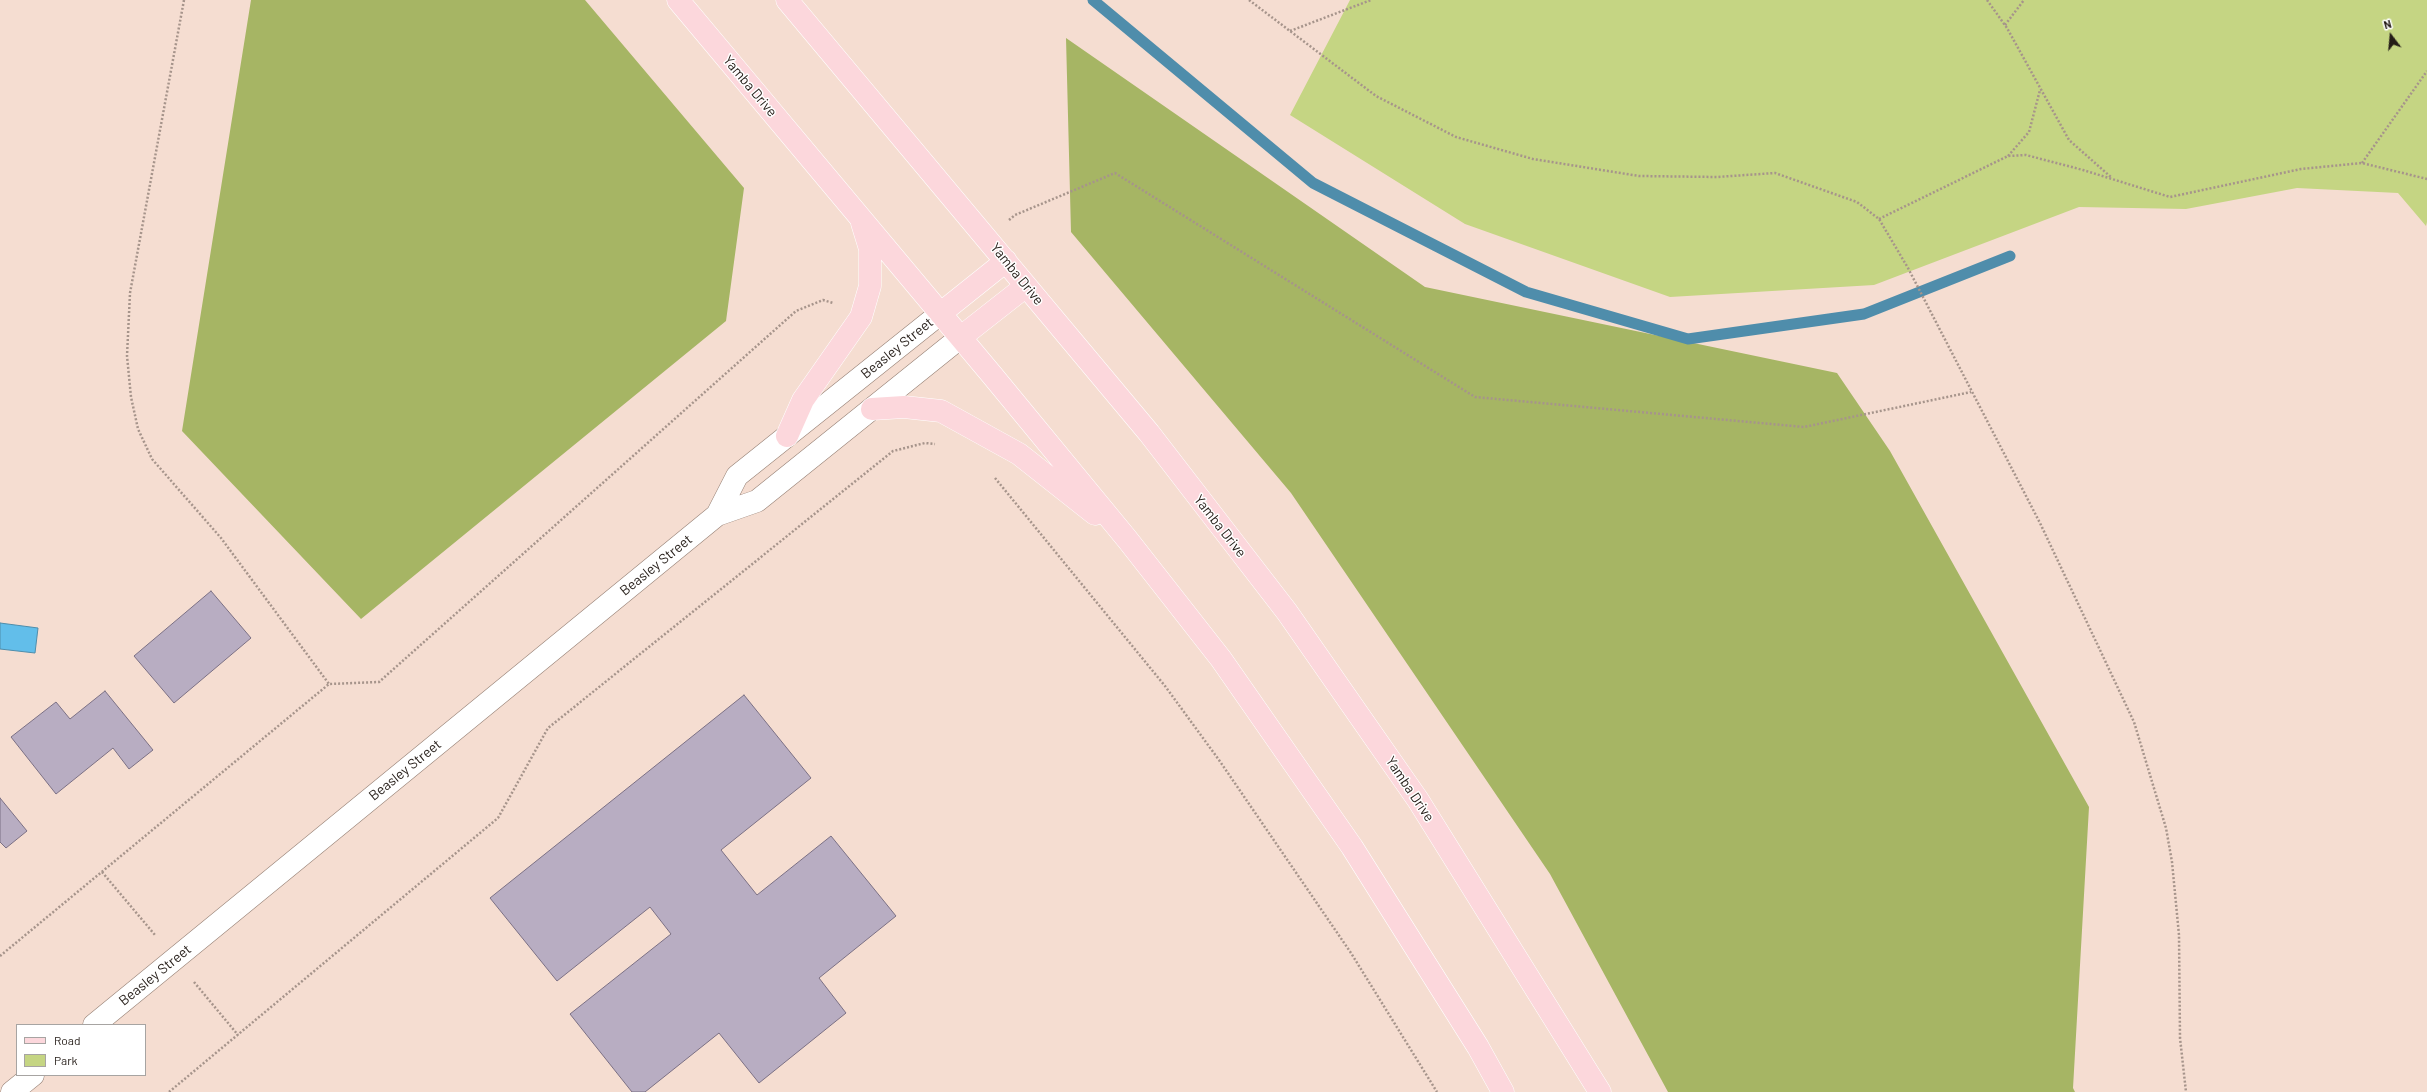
<!DOCTYPE html>
<html>
<head>
<meta charset="utf-8">
<style>
  body { margin:0 }
  #map { position:relative; width:2427px; height:1092px; overflow:hidden; background:#f5ddd1; font-family:Barlow,sans-serif }
  canvas { display:block }
  .legend { position:absolute; left:16px; top:1024px; width:130px; height:52px; box-sizing:border-box; background:#fff; border:1px solid #a7a4a2; margin:0; padding:5px 7px; list-style:none; font-size:12px; color:#241c17 }
  .legend li { display:flex; align-items:center; gap:8px; height:20px }
  .legend b { width:20px; border:1px solid #a7a4a2 }
  .north { position:absolute; left:2371px; top:16px; width:40px; height:40px; -webkit-text-stroke:3px #fff; paint-order:stroke; rotate:344deg; font-size:11px; font-weight:700; line-height:16px; text-align:center; color:#241c17 }
  .north::after { content:''; display:block; margin:auto; width:14px; height:18px; background:#241c17; clip-path:polygon(50% 0,100% 100%,50% 72%,0 100%) }
</style>
</head>
<body>
<div id="map">
<canvas width="2427" height="1092"></canvas>
<ul class="legend">
<li><b style="height:5px;background:#fcd7dc"></b>Road</li>
<li><b style="height:11px;background:#c5d583"></b>Park</li>
</ul>
<div class="north">N</div>
</div>
<script>
const c = document.querySelector('canvas').getContext('2d');
c.lineJoin = 'round';
function fillPath(path, color) { c.fillStyle = color; c.fill(path, 'evenodd'); }
const poly = rows => new Path2D(rows.map(r => 'M' + r).join(''));
function trace(path, color, width, dash) { c.strokeStyle = color; c.lineWidth = width; c.lineCap = dash ? 'butt' : 'round'; c.setLineDash(dash || []); c.stroke(path); }
function label(font, color, halo, rows, align = 'center') {
  c.font = font + ' Barlow,sans-serif'; c.lineWidth = 3; c.setLineDash([]); c.textBaseline = 'middle'; c.strokeStyle = halo; c.fillStyle = color; for (const [text, x, y, turn = 0] of rows) {
    c.save(); c.translate(x, y); c.rotate((+turn || 0) * Math.PI / 180); c.textAlign = isNaN(turn) ? turn : align; if (halo) c.strokeText(text, 0, 0); c.fillText(text, 0, 0); c.restore();
  }
}
fillPath(poly([
  [1350,0,2427,0,2427,222,2426,226,2398,193,2297,188,2186,209,2079,207,1874,285,1670,297,1465,224,1290,115]
]), '#c5d583');
fillPath(poly([
  [251,0,585,0,744,188,726,321,361,619,182,431],
  [1066,38,1425,287,1837,373,1890,451,2089,807,2073,1088,2075,1092,1668,1092,1550,874,1291,493,1071,232]
]), '#a6b564');
const water = poly([
  [0,623,38,628,35,653,0,649,0,623]
]);
fillPath(water, '#62beea');
trace(water, '#4f8dab', 1);
trace(poly([
  [1093,0,1313,183,1526,292,1688,339,1864,314,2010,256]
]), '#4f8dab', 11);
const building = poly([
  [211,591,251,638,174,703,134,656,211,591],
  [105,691,153,750,129,769,113,748,56,794,11,737,56,702,70,719,105,691],
  [744,695,811,778,721,850,757,895,831,836,896,916,819,978,846,1013,759,1083,719,1033,645,1092,632,1092,570,1014,671,934,650,907,557,981,490,898,744,695],
  [0,798,27,831,6,848,0,842,0,798]
]);
fillPath(building, '#b8adc2');
trace(building, '#7b7084', 1);
const secondary = poly([
  [717,515,737,476,941,313],
  [94,1025,717,515,757,501,961,337],
  [12,1092,33,1075]
]);
const primary = poly([
  [678,0,992,375,1127,539,1221,659,1352,847,1478,1047,1503,1092],
  [787,0,1149,433,1287,612,1418,800,1600,1092],
  [941,313,1006,261],
  [961,337,1026,286],
  [872,409,904,407,941,411,1019,454,1095,514],
  [787,436,803,400,861,317,870,286,870,249,862,223]
]);
trace(secondary, '#968075', 23);
trace(primary, '#fff', 23);
trace(poly([
  [184,0,130,293,127,356,131,397,138,429,152,459,221,538,329,684],
  [1249,0,1376,96,1456,137,1533,159,1639,176,1717,177,1775,173,1857,202,1879,219,1908,268,2040,523,2134,722,2166,828,2172,862,2179,935,2180,1038,2186,1092],
  [1987,0,2007,28,2069,140,2112,178],
  [2005,25,2024,0],
  [1290,31,1371,0],
  [2008,156,2029,132,2040,90],
  [2362,163,2427,71],
  [1879,219,2008,156,2026,155,2083,170,2170,197,2301,169,2362,163,2427,179],
  [1009,220,1015,215,1115,173,1475,397,1804,427,1971,392],
  [995,478,1165,686,1219,760,1351,953,1437,1092],
  [102,872,155,935],
  [0,956,329,684,379,682,796,311,823,300,833,303],
  [194,982,238,1035],
  [169,1092,498,818,548,728,893,451,925,443,935,444]
]), '#a6948b', 2.5, [2, 2]);
trace(secondary, '#fff', 22);
trace(primary, '#fcd7dc', 22);
label('14px', '#241c17', '#fff', [
  ["Yamba Drive",750,86,50],
  ["Yamba Drive",1017,274,51],
  ["Beasley Street",897,348,-39],
  ["Yamba Drive",1220,526,52],
  ["Beasley Street",656,565,-39],
  ["Beasley Street",405,770,-39],
  ["Yamba Drive",1410,789,56],
  ["Beasley Street",155,975,-39]
]);
</script>
</body>
</html>
